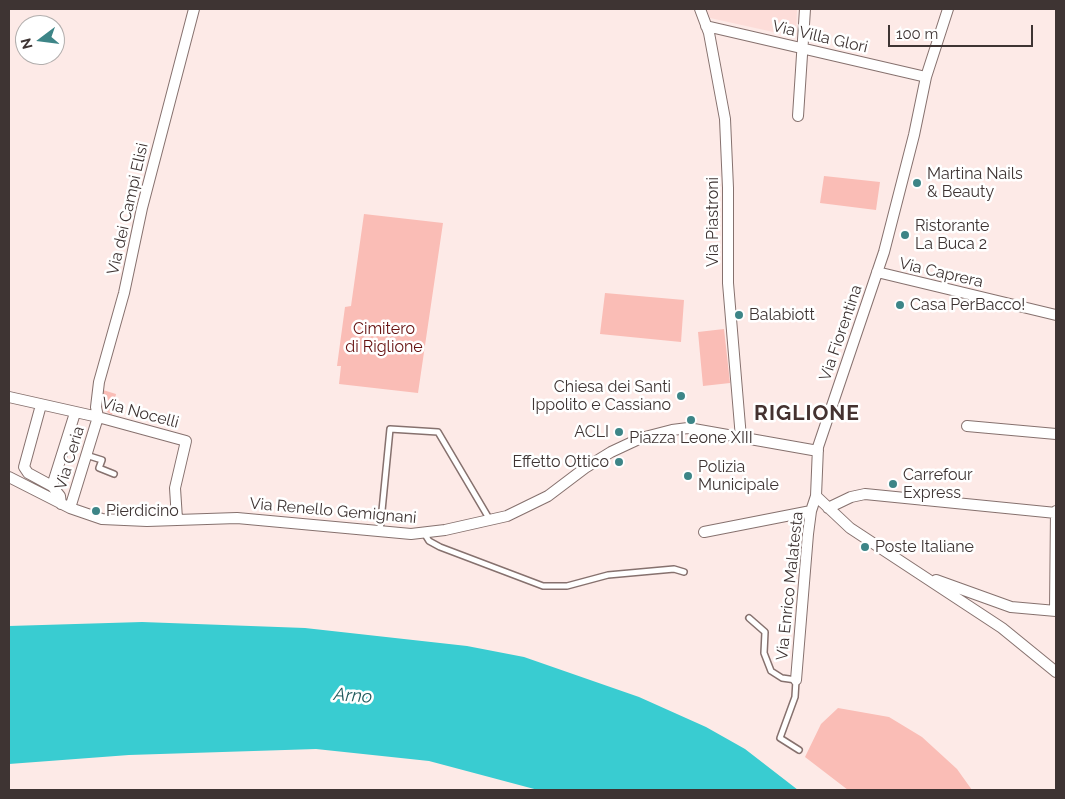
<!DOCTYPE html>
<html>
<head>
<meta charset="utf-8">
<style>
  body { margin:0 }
  #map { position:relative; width:1065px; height:799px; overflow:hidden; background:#fdeae7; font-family:Raleway,sans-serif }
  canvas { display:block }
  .frame { position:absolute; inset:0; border:10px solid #3e3433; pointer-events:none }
  .north { position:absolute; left:15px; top:15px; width:50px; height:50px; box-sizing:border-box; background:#fff; border:1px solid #b2aead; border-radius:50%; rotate:255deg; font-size:14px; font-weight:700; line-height:20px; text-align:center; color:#3e3433 }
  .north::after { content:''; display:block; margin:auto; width:18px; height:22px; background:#3d8587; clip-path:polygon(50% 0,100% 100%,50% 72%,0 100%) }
  .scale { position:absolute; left:888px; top:25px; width:145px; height:22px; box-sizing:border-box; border:2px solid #3e3433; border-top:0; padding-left:6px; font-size:15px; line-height:18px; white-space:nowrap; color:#3e3433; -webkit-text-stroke:4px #fff; paint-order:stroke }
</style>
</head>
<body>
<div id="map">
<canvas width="1065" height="799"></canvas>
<div class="frame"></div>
<div class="north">N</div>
<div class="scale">100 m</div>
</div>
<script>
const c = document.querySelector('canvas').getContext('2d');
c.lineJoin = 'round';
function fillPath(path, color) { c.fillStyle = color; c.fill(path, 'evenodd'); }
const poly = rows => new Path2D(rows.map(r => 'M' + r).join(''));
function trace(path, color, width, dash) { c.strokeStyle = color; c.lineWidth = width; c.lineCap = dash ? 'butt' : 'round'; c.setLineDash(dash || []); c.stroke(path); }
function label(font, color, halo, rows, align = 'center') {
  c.font = font + ' Raleway,sans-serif'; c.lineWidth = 5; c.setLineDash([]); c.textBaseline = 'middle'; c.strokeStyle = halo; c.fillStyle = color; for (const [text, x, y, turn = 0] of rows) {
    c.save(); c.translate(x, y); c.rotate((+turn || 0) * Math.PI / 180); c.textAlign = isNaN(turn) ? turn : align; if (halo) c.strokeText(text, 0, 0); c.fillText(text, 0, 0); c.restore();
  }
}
fillPath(poly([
  [706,9,797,9,796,37,710,18]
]), '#fdddd9');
fillPath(poly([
  [824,176,880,182,876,210,820,203],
  [364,214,443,223,418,393,339,384,341,366,337,366,345,307,351,306],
  [605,293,684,300,681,342,600,334],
  [724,329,730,383,703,386,698,332],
  [103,390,116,394,112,415,102,409],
  [838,708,889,717,922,737,957,769,972,790,848,790,805,757,821,724]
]), '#fabdb6');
fillPath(poly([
  [142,622,305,628,467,646,524,657,639,697,706,727,745,749,798,790,538,790,429,761,316,749,129,755,9,764,9,626]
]), '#39ccd1');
const service = poly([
  [86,455,102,460,99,468,114,474],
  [380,531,390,429,438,432,490,520],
  [424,533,429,541,440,547,543,586,567,586,608,575,674,569,684,572],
  [749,618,765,632,764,653,771,671,782,678,796,680,795,697,780,738,799,750]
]);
const minor = poly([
  [700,9,709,33,725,119,728,188,728,283,741,438],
  [948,9,926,77,914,135,884,252,818,447,816,496,850,528,1002,628,1056,672],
  [706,26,926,77],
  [798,116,805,9],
  [877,272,1056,315],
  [9,397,98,417,186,441,175,488,177,519],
  [41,405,24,467,28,473,52,486],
  [967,426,1056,434],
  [9,477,70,508,102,519,147,521,237,518,411,534,445,530,507,516,548,496,585,468,611,452,641,438,672,430,688,428,818,451],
  [61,504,60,496,52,486,75,413],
  [70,508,98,417,96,407,99,382,124,293,142,208,194,9],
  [828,508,851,497,865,494,1056,513],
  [704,532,811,511],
  [936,580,1011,607,1056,611],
  [1055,611,1056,511],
  [796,680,808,534,811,511,816,496]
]);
trace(service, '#86716e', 8);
trace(minor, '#86716e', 12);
trace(service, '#fff', 5);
trace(minor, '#fff', 10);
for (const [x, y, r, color] of [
  [917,183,5,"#3d8587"],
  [905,235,5,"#3d8587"],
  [900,305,5,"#3d8587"],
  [739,315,5,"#3d8587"],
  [681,396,5,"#3d8587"],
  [691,420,5,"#3d8587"],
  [619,432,5,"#3d8587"],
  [619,462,5,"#3d8587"],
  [688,476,5,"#3d8587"],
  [893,484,5,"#3d8587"],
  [96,511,5,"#3d8587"],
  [865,547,5,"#3d8587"]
]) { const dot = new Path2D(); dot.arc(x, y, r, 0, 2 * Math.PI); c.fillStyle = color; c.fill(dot); trace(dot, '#fff', 2); }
label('16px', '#3e3433', '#fff', [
  ["Via Villa Glori",820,37,13],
  ["Via dei Campi Elisi",128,209,-77],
  ["Via Piastroni",713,222,-90],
  ["Via Caprera",941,273,13],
  ["Via Fiorentina",841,333,-71],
  ["Via Nocelli",140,413,15],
  ["Via Ceria",70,458,-73],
  ["Via Renello Gemignani",333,511,5],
  ["Via Enrico Malatesta",790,586,-84]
]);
label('16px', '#3e3433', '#fff', [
  ["Martina Nails",927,174],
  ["& Beauty",927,192],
  ["Ristorante",915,226],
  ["La Buca 2",915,244],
  ["Casa PerBacco!",910,305],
  ["Balabiott",749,315],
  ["Chiesa dei Santi",671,387,"right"],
  ["Ippolito e Cassiano",671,405,"right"],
  ["ACLI",609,432,"right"],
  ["Piazza Leone XIII",691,438,"center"],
  ["Effetto Ottico",609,462,"right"],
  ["Polizia",698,467],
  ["Municipale",698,485],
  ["Carrefour",903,475],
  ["Express",903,493],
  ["Pierdicino",106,511],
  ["Poste Italiane",875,547]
], 'left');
label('16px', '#661110', '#fff', [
  ["Cimitero",384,329],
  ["di Riglione",384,347]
]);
label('italic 18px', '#1f5a5c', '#fff', [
  ["Arno",353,696,4]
]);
c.letterSpacing = '1px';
label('bold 21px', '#443230', '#fff', [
  ["RIGLIONE",807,414]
]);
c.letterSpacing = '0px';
</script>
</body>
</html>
